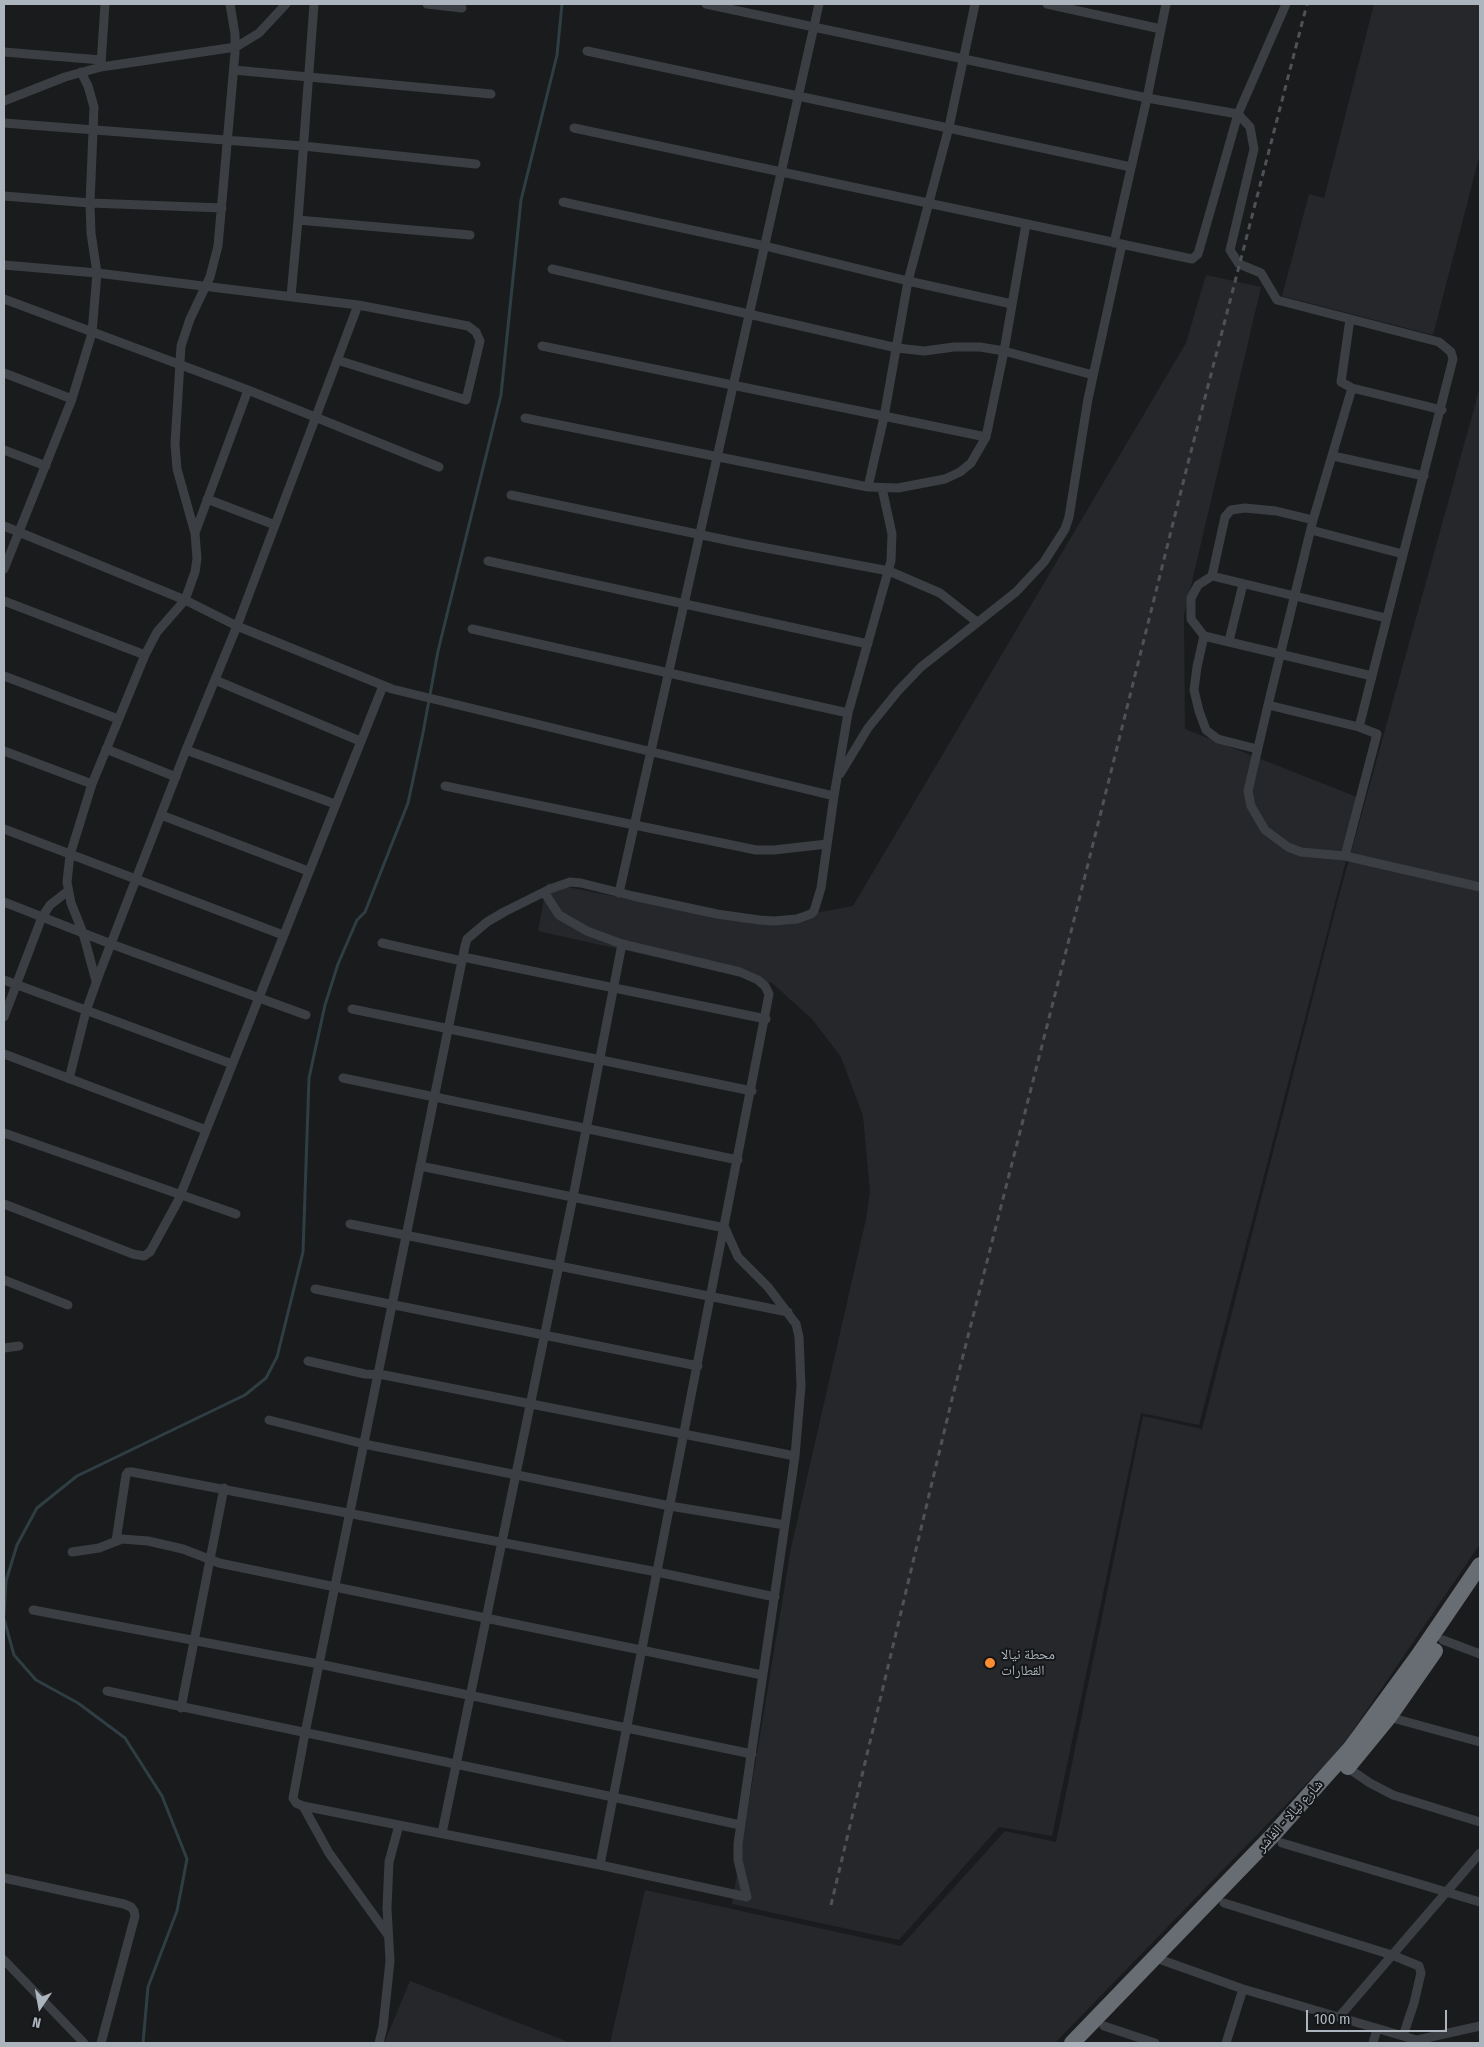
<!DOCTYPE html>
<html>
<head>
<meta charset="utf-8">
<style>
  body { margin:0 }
  #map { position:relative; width:1484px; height:2047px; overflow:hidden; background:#1a1b1d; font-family:"Fira Sans Condensed",sans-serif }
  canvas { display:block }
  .frame { position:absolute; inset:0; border:5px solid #acb5bd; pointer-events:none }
  .north { position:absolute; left:15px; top:1982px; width:50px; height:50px; -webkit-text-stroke:4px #151618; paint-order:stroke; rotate:192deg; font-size:14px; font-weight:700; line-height:20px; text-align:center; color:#acb5bd }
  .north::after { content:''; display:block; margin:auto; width:18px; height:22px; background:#acb5bd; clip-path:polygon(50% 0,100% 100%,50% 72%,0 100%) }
  .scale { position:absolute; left:1306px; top:2010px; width:141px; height:22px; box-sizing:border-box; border:2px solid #acb5bd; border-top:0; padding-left:6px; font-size:15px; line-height:18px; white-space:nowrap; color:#acb5bd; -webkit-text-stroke:4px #151618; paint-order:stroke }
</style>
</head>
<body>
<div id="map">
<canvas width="1484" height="2047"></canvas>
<div class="frame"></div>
<div class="north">N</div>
<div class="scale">100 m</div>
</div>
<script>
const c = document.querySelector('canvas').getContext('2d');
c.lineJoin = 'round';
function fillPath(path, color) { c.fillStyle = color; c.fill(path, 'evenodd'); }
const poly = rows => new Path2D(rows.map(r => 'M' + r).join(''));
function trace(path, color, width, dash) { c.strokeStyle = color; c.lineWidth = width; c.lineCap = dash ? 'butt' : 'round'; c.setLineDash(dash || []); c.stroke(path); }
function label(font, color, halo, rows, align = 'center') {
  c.font = font + ' "Fira Sans Condensed","Noto Naskh Arabic",sans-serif'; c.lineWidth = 4; c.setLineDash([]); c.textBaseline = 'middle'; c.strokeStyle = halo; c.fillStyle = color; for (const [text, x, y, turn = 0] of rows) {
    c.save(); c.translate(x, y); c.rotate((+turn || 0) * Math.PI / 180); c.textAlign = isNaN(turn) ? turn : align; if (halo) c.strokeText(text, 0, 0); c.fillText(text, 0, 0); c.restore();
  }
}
fillPath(poly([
  [1374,4,1480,4,1480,154,1433,335,1282,296,1309,194,1324,198],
  [1206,275,1261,287,1184,616,1185,729,1362,799,1199,1425,1141,1413,1052,1836,999,1827,899,1940,732,1904,791,1548,866,1219,870,1191,863,1116,841,1057,812,1019,772,983,538,931,547,883,755,924,853,906,1186,343],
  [1480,387,1480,1544,1341,1748,1055,2043,610,2043,645,1890,901,1946,1005,1831,1056,1842,1143,1416,1202,1429,1337,903],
  [410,1981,571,2043,384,2043]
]), '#26272a');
trace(poly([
  [4,1615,6,1581,17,1545,37,1508,77,1476,245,1395,266,1378,277,1357,303,1252,309,1078,325,1005,338,964,357,920,365,912,408,803,423,733,438,651,501,395,521,200,557,55,562,4],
  [4,1619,14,1655,36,1680,78,1703,125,1738,162,1796,187,1859,177,1911,148,1987,143,2043]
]), '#2f3e42', 3);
trace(poly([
  [427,4,462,8],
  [706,4,1147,98,1238,114,1250,127,1254,149,1230,250,1239,264,1261,273,1277,300,1439,342,1451,352,1453,359,1359,727],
  [1047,4,1161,29],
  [587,51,1131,167],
  [4,52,101,60],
  [101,64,105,4],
  [234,70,491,94],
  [4,101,65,77,101,67,236,47,259,33,286,4],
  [4,123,303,146,476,164],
  [574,128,1192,259,1198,254,1238,114,1286,4],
  [4,196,90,203,222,208],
  [563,202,765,246,908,281,1012,304],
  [298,220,470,235],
  [1114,243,1147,98,1166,4],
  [4,265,97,273,358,305,468,326,476,332,480,341,466,400,337,360],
  [552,269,897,348,924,351,954,347,980,347,1004,351,1093,375],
  [291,296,298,220,314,4],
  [4,299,248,390,439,467],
  [1350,319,1341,382,1352,388,1442,410],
  [542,346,986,437],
  [4,373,72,399],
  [1352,388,1313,520,1268,705,1248,791,1251,806,1265,830,1288,847,1301,852,1345,856,1480,887],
  [525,418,868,487,898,488,945,479,960,472,971,463,986,437,1004,351,1026,224],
  [4,450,46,466],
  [1333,456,1424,476],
  [868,487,884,417,908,281,949,127,975,4],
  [511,495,745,544,889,571,940,593,977,622],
  [207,499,275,525],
  [1313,520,1276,511,1245,508,1231,510,1225,517,1212,576,1198,585,1191,598,1191,619,1204,636,1372,676],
  [4,526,185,600,237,626,392,689,834,796],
  [1311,530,1403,554],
  [195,533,248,390],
  [488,561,868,644],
  [4,569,72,399,92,333,97,273,91,233,90,203,94,107,88,86,81,72],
  [1212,576,1386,618],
  [4,601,145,655],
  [472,629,848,713],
  [1204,636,1197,667,1194,690,1199,711,1206,730,1218,739,1257,749],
  [1229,641,1243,584],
  [4,676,118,719],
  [215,680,360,741],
  [1268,705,1359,727,1377,734,1345,856],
  [106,749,176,777],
  [186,750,335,804],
  [4,751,92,784],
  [840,774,868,728,898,691,921,667,1016,592,1044,562,1065,529,1069,517,1088,399,1122,244],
  [445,786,756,850,774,850,827,844],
  [161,815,308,871],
  [4,829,283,935],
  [544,892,559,915,587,931,622,944,740,972,758,980,765,986,769,994,600,1865],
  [619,893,819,4],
  [4,902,111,944,306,1015],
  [382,943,462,961],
  [463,957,766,1019],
  [4,980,232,1064],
  [96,981,83,933,71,903,67,882,70,855,92,784,145,655,157,632,185,600,195,572,197,559,195,533,177,469,175,444,181,346,190,319,210,277,218,246,235,53,235,34,230,4],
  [352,1009,752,1091],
  [4,1017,42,917,50,905,68,891],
  [4,1054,206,1130],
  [343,1078,738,1160],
  [69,1079,86,1011,100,972,186,750,237,626,358,305],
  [4,1133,236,1214],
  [420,1166,725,1228,738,1257,768,1287,796,1324,799,1337,801,1386,795,1456,738,1844,738,1860,747,1897,600,1865,303,1806,296,1803,293,1798,305,1733,465,946,467,939,487,922,504,912,550,889,570,882,581,883,633,896,717,914,759,920,774,921,797,919,811,914,814,911,821,888,834,796,848,713,891,561,892,534,882,488],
  [4,1204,133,1254,144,1256,150,1252,178,1201,383,686],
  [350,1224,788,1312],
  [4,1280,68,1305],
  [315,1289,698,1366],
  [4,1348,19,1346],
  [308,1361,365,1374,384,1375,795,1456],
  [269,1420,364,1444,670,1506,785,1525],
  [116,1541,126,1475,128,1472,132,1472,657,1572,775,1597],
  [72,1552,99,1548,122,1539,148,1541,183,1549,219,1563,762,1675],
  [33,1610,319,1664,752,1754],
  [1443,1640,1480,1654],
  [107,1691,613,1797,740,1825],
  [181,1708,224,1488],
  [1389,1717,1480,1742],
  [1345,1766,1370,1783,1393,1795,1480,1822],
  [303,1806,329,1853,388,1935],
  [442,1833,573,1197,622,944],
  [1282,1843,1480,1902],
  [4,1878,124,1904,131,1907,134,1911,135,1916,101,2043],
  [1224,1903,1392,1955,1419,1966,1421,1973,1414,2003,1403,2036],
  [1156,1958,1243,1989,1427,2043],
  [4,1960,84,2043],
  [1339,2017,1480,1853],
  [1104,2026,1155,2043],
  [1417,2040,1480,2026],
  [379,2043,383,2027,390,1961,387,1908,389,1862,399,1825],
  [1226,2043,1243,1989],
  [1373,2043,1377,2029]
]), '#3b3e42', 9);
trace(poly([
  [1348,1767,1389,1717,1435,1651],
  [1072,2043,1273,1835,1330,1771,1350,1749,1418,1656,1480,1565]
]), '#676d73', 16);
trace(poly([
  [831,1905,952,1399,1076,912,1187,467,1307,4]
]), '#4e5257', 3, [6, 5]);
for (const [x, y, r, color] of [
  [990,1663,6,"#fe8d31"]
]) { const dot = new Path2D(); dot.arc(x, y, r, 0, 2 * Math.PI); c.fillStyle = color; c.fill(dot); trace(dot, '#151618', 2); }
label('14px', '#acb5bd', '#151618', [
  ["محطة نيالا",1001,1655],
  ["القطارات",1001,1671]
], 'left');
label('14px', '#acb5bd', '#151618', [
  ["شارع نيالا - الفاشر",1290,1816,-48]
]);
</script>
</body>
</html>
